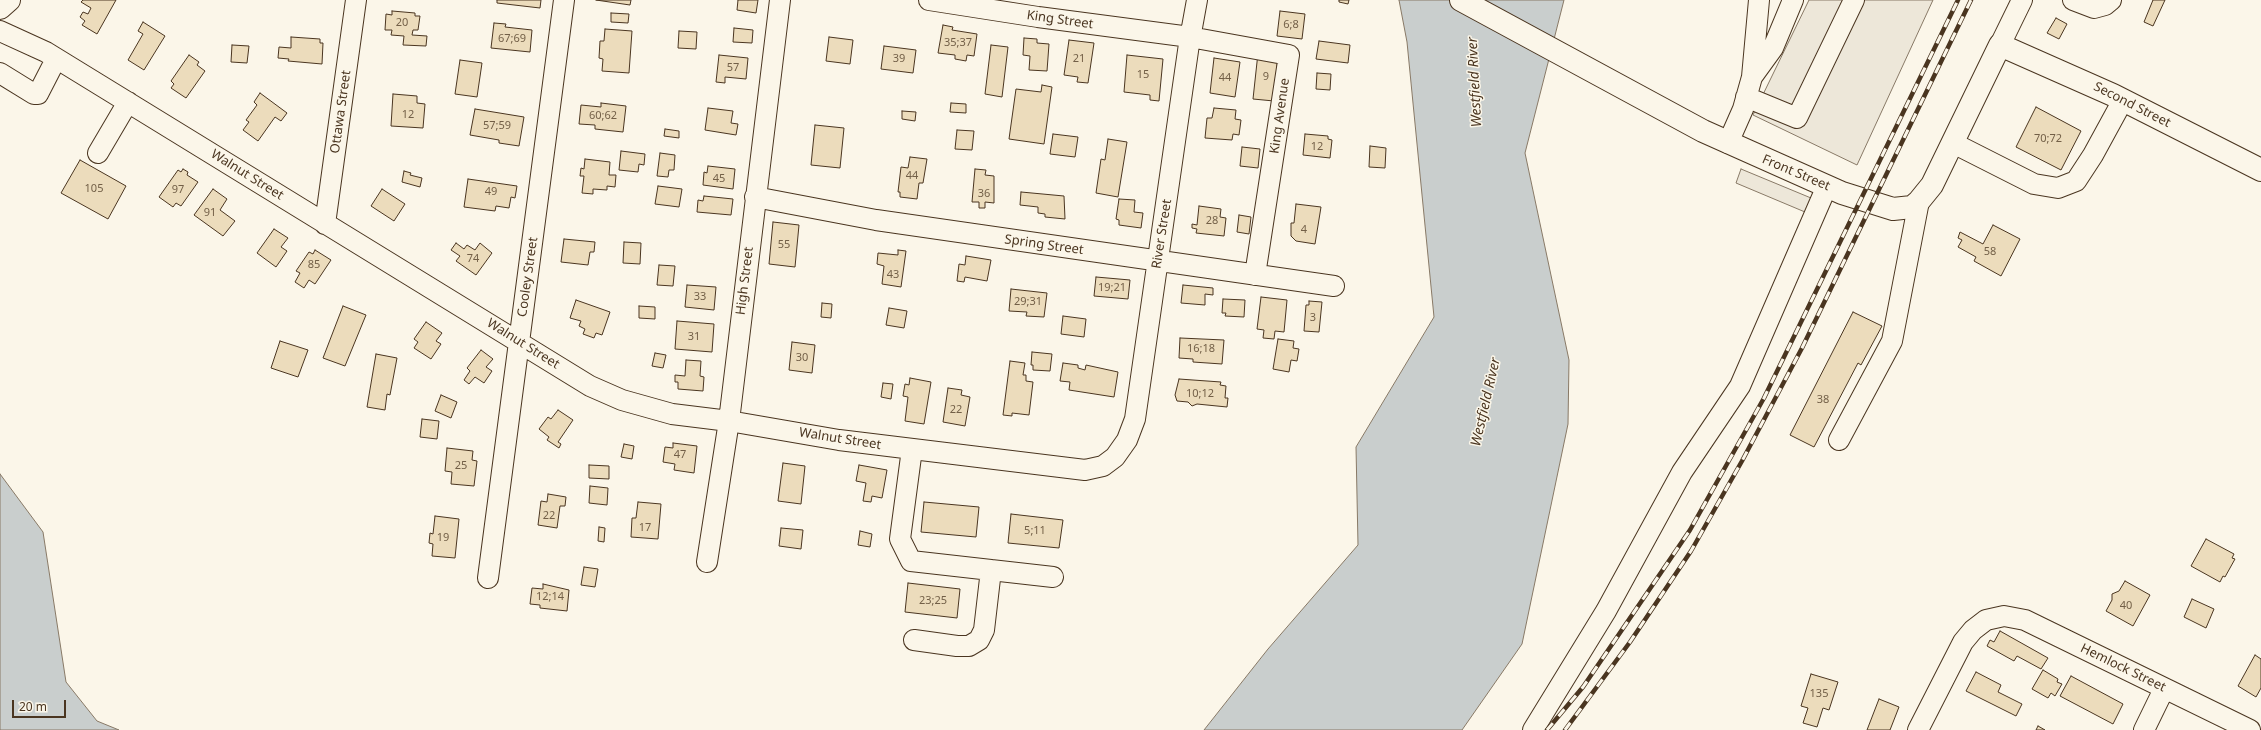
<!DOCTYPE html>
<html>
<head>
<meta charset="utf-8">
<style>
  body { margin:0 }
  #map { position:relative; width:2261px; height:730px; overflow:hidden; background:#fbf6e9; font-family:"Noto Sans",sans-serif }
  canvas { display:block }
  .scale { position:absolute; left:12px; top:700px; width:54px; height:18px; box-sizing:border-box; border:2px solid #4a3520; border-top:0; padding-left:5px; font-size:12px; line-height:14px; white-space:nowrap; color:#4a3520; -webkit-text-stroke:3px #fbf6e9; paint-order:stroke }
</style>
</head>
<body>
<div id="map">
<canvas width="2261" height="730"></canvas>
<div class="scale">20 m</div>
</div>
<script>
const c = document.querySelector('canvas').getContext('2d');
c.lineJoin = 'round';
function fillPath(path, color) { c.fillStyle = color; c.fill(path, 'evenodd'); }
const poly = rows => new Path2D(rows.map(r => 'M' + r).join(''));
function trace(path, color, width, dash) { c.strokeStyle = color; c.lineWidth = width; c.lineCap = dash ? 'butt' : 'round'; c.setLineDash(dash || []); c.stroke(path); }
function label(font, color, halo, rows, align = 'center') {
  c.font = font + ' "Noto Sans",sans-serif'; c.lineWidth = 3; c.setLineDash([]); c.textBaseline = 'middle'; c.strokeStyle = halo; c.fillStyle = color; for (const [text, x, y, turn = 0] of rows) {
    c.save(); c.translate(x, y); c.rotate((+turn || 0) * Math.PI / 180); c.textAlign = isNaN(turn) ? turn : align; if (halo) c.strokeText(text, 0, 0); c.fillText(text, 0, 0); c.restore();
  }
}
const parking = poly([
  [1809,0,1933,0,1857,165,1753,115,1809,0],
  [1741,169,1811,198,1805,212,1736,183,1741,169]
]);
fillPath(parking, '#ede7d9');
trace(parking, '#887966', 1);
const water = poly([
  [1399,0,1564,0,1525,153,1569,360,1568,424,1522,644,1462,730,1204,730,1268,649,1358,545,1356,447,1434,317,1407,42,1399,0],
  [0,474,43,532,66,682,97,721,119,730,0,730,0,474]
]);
fillPath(water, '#c9cecd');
trace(water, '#887966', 1);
const building = poly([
  [83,0,116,0,97,34,82,25,85,21,80,17,83,12,88,14,91,8,81,2,83,0],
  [497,0,541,0,540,8,497,3,497,0],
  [596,0,631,0,630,5,596,0],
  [738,0,758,0,756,13,737,10,738,0],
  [1339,0,1349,0,1348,4,1339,2,1339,0],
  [2153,0,2165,0,2153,26,2144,22,2153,0],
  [392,11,415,13,415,16,420,16,418,30,413,30,412,35,427,36,426,46,403,45,404,36,391,35,392,30,385,30,386,14,392,15,392,11],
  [1280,11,1305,14,1302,39,1277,36,1280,11],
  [611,13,629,14,628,23,611,22,611,13],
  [2056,18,2067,24,2059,39,2047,33,2056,18],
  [143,22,165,36,144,70,128,60,143,34,138,31,143,22],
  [494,23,506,24,505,27,532,30,530,52,491,48,494,23],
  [943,25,953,27,952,30,977,34,974,56,967,55,966,61,955,59,955,55,938,53,943,25],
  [734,28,753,30,752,43,733,42,734,28],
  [605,29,632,31,629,73,602,71,603,59,599,58,600,41,604,41,605,29],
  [679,31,697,32,696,49,678,48,679,31],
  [291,37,320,39,320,43,323,43,322,64,288,61,289,59,278,58,279,47,291,48,291,37],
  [829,37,853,40,850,64,826,61,829,37],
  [1024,38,1037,39,1037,43,1049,44,1047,71,1029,70,1030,56,1023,55,1024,38],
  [1069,40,1094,43,1088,83,1077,82,1078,77,1064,75,1069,40],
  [1319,41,1350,45,1348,63,1316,59,1319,41],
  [232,45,249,46,247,63,231,62,232,45],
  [991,45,1008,47,1002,97,985,94,991,45],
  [884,46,916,50,913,73,881,69,884,46],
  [1258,53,1278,55,1274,101,1253,99,1258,53],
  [189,55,199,62,197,65,205,71,186,98,171,88,174,84,171,81,189,55],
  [719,55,748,58,746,79,725,77,725,83,716,82,719,55],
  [1127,55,1163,59,1159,101,1150,100,1150,95,1124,92,1127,55],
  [1214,58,1240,62,1235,97,1210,93,1214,58],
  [460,60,482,63,477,97,455,94,460,60],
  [1317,73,1331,74,1330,90,1316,89,1317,73],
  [1042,85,1052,87,1044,144,1009,139,1016,89,1041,92,1042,85],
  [260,93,287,113,281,121,275,117,258,141,243,130,249,122,246,120,257,105,254,102,260,93],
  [393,94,417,96,417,103,425,104,423,128,391,126,393,94],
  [601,103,626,106,623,132,595,129,595,125,579,124,581,105,601,107,601,103],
  [951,103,966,104,966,113,950,112,951,103],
  [2036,107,2081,131,2061,170,2016,147,2036,107],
  [708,108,733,111,731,123,738,124,736,135,705,130,708,108],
  [1214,108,1236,110,1235,119,1241,120,1239,135,1233,134,1232,140,1205,138,1207,118,1212,118,1214,108],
  [475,109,524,117,519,146,499,143,499,140,470,135,475,109],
  [902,111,916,112,915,121,902,119,902,111],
  [815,125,844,128,840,168,811,165,815,125],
  [665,129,679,131,679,138,664,136,665,129],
  [957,130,974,131,972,150,955,149,957,130],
  [1053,134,1078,137,1075,157,1050,154,1053,134],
  [1305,134,1328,136,1328,139,1332,140,1330,158,1303,155,1305,134],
  [1108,139,1127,142,1118,197,1096,193,1101,159,1105,160,1108,139],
  [1370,146,1386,148,1385,168,1369,167,1370,146],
  [1242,147,1260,149,1258,168,1240,166,1242,147],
  [621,151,645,154,644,165,639,164,638,172,619,170,621,151],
  [660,153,675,155,674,170,669,170,668,177,657,176,660,153],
  [910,157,927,159,923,183,919,183,917,199,900,197,900,192,898,192,901,167,908,168,910,157],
  [585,159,610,162,609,175,616,175,615,187,607,186,607,190,593,189,593,194,582,193,584,176,580,176,581,168,584,169,585,159],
  [80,160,126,186,108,219,61,193,80,160],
  [708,166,735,169,733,189,703,185,704,172,707,173,708,166],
  [183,169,188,172,187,175,198,182,181,206,176,203,173,207,159,197,178,170,181,172,183,169],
  [975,169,986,170,985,175,994,176,994,203,985,202,985,208,979,208,979,202,972,202,975,169],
  [404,171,411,173,410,175,422,178,420,187,402,182,404,171],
  [468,179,517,186,515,198,511,197,509,208,496,206,495,211,464,207,468,179],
  [658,186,682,189,679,207,655,204,658,186],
  [213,189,227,199,220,210,235,221,223,236,194,215,213,189],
  [382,189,405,204,394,221,371,206,382,189],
  [1021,192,1064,196,1065,219,1045,217,1045,214,1038,213,1038,207,1020,205,1021,192],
  [704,196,733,199,731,215,697,212,698,200,703,201,704,196],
  [1119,199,1135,200,1134,212,1143,213,1141,228,1119,225,1119,220,1116,219,1119,199],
  [1296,204,1321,207,1315,244,1296,241,1291,236,1291,223,1294,223,1296,204],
  [1199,206,1221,209,1220,217,1226,218,1224,236,1196,233,1197,229,1192,228,1192,224,1197,225,1199,206],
  [1239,215,1251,217,1249,234,1237,232,1239,215],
  [773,222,799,225,795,267,769,264,773,222],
  [1993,225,2020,239,2001,276,1974,261,1976,257,1958,247,1962,240,1958,238,1960,232,1983,244,1993,225],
  [274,229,288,238,281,247,287,251,276,267,257,253,274,229],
  [564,239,595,242,594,252,590,252,588,265,561,262,564,239],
  [624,242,641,243,640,264,623,263,624,242],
  [456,243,464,249,467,245,475,250,480,243,492,253,476,275,456,261,460,256,451,250,456,243],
  [315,250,331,260,315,284,309,280,304,288,295,282,300,273,296,271,309,252,313,254,315,250],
  [898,250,906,251,901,287,882,284,884,266,877,264,878,253,898,255,898,250],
  [966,256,991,260,987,281,965,277,964,282,957,281,959,264,965,265,966,256],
  [659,265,675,266,673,286,657,285,659,265],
  [1096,277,1130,280,1128,299,1094,296,1096,277],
  [687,285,716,287,714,310,685,307,687,285],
  [1183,285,1213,288,1213,295,1205,294,1205,305,1181,303,1183,285],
  [1011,289,1047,293,1044,317,1026,316,1027,312,1009,311,1011,289],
  [1261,297,1287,300,1284,332,1275,331,1274,339,1263,338,1264,330,1257,329,1261,297],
  [1223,299,1245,300,1244,317,1225,316,1226,313,1222,313,1223,299],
  [576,300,610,312,602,335,596,333,594,338,583,334,585,329,579,326,581,321,570,318,576,300],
  [1309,301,1322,302,1319,332,1304,331,1306,305,1309,305,1309,301],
  [822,303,832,304,831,318,821,317,822,303],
  [343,306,366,315,345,366,323,358,343,306],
  [639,306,655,307,655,319,639,318,639,306],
  [889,308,907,311,904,328,886,325,889,308],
  [1853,312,1882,326,1861,365,1858,363,1814,447,1790,435,1853,312],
  [1063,316,1086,319,1084,337,1061,334,1063,316],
  [677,321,714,324,712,352,675,349,677,321],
  [426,322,442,333,436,341,441,344,431,359,414,348,418,342,414,339,426,322],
  [1180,338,1224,340,1222,364,1193,362,1193,359,1179,358,1180,338],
  [1278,339,1294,341,1293,348,1299,349,1297,361,1291,360,1289,372,1273,369,1278,339],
  [280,341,308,350,298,377,271,368,280,341],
  [792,342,815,345,812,373,789,370,792,342],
  [481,350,493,359,486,367,492,371,484,383,475,377,469,384,464,380,470,371,467,368,481,350],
  [1032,352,1052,354,1050,371,1033,370,1033,365,1031,365,1032,352],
  [655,353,666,355,663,368,652,366,655,353],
  [376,354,397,358,390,395,387,394,385,410,367,407,376,354],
  [686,360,701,361,700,376,704,377,703,391,678,389,678,382,675,382,675,375,685,376,686,360],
  [1010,361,1025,363,1023,375,1026,375,1026,381,1033,382,1029,415,1012,413,1012,416,1003,415,1010,361],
  [1063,363,1078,365,1078,368,1085,370,1086,365,1118,372,1114,397,1069,390,1070,382,1060,381,1063,363],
  [910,378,931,382,924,424,905,421,908,397,903,396,905,384,909,385,910,378],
  [1179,379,1221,382,1220,385,1226,386,1225,398,1228,398,1227,407,1197,404,1192,406,1188,402,1177,401,1175,395,1179,379],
  [883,383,893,384,891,399,881,397,883,383],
  [948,388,962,390,961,395,970,397,965,426,943,422,948,388],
  [441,395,457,402,451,418,435,411,441,395],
  [558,410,573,420,558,442,561,444,559,448,547,440,549,437,539,429,548,417,551,419,558,410],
  [422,419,439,421,437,439,420,437,422,419],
  [673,443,697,446,694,473,674,470,675,464,663,462,665,447,673,448,673,443],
  [624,444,634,446,632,459,621,457,624,444],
  [447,448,473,451,472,460,477,461,474,486,451,484,452,472,445,471,447,448],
  [783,463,805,466,801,504,778,501,783,463],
  [589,465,609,466,609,479,589,478,589,465],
  [859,465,887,470,882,498,872,496,871,502,863,501,866,483,856,481,859,465],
  [590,486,608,488,607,505,589,503,590,486],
  [548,494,566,497,565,506,560,506,557,528,538,525,541,501,547,502,548,494],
  [638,502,661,504,658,539,631,537,632,518,636,518,638,502],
  [924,502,979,507,976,537,921,532,924,502],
  [1011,514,1063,520,1059,548,1008,543,1011,514],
  [435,516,459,519,455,558,432,556,433,544,429,543,430,533,433,534,435,516],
  [599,527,605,528,604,542,598,541,599,527],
  [781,528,803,530,801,549,779,546,781,528],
  [860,531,872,534,870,547,858,545,860,531],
  [2206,539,2234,554,2232,558,2235,559,2225,577,2223,576,2220,582,2191,566,2206,539],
  [584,567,598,569,595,587,581,585,584,567],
  [2125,581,2150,595,2133,626,2106,611,2112,600,2112,594,2119,591,2125,581],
  [908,583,960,589,957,618,905,612,908,583],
  [543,584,569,590,567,611,540,608,540,605,530,604,532,588,543,589,543,584],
  [2192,599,2214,609,2206,628,2184,617,2192,599],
  [2000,631,2048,658,2041,669,2017,656,2014,661,1987,646,1990,640,1994,642,2000,631],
  [2255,655,2261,659,2261,688,2256,697,2238,686,2255,655],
  [2043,670,2058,679,2057,682,2062,684,2055,696,2051,693,2048,698,2032,689,2043,670],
  [1976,672,2001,685,1998,692,2022,704,2016,716,1966,691,1976,672],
  [1811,674,1838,682,1829,710,1823,708,1817,727,1803,723,1808,708,1801,706,1811,674],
  [2071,676,2123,704,2113,724,2060,696,2071,676],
  [1879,699,1899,707,1890,730,1867,730,1879,699],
  [2038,726,2045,730,2036,730,2038,726]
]);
fillPath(building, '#ecdcbc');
trace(building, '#4a3520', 1);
const minor = poly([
  [929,0,1038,17,1190,37,1289,55,1255,275],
  [2073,0,2094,8,2105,5,2111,0],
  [0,31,46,52,590,386,622,400,672,414,729,421,839,440,1085,470,1103,466,1115,457,1127,440,1135,419,1189,44,1197,0],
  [2000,45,2022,0],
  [0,73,34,94,38,94,56,59],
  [1752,77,1773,48,1793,0],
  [1746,97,1797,118,1854,0],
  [1728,143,1743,109,1752,77,1759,0],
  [1953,143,2034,184,2058,188,2076,181,2093,155,2123,100],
  [98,153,128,102],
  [755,197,876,220,1334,286],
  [325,224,356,0],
  [1839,440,1892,341,1919,201],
  [912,449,900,539,911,561,1053,577],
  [707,562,729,421,780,0],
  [488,578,564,0],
  [914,640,957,646,969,646,979,640,984,630,991,570],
  [1533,730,1606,611,1682,472,1740,386,1827,186],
  [1918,730,1963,642,1973,630,1986,620,2004,616,2025,620,2250,730],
  [2144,730,2164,689]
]);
const major = poly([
  [1461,0,1703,131,1842,193,1893,209,1912,207,1919,201,1932,185,2000,45,2113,95,2261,170],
  [0,8,9,0]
]);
trace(minor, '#4a3520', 22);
trace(major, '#4a3520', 24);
trace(minor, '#fbf6e9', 20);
trace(major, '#fbf6e9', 22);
const rail = poly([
  [1547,730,1583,687,1690,530,1764,398,1958,0],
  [1565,730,1630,642,1691,551,1742,461,1802,348,1971,0]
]);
trace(rail, '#4a3520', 4.5);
trace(rail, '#fbf6e9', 3, [9]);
label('11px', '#725f47', null, [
  ["20",402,23],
  ["6;8",1291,25],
  ["67;69",512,39],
  ["35;37",958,43],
  ["39",899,59],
  ["21",1079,59],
  ["57",733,68],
  ["15",1143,75],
  ["9",1266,77],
  ["44",1225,78],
  ["12",408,115],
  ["60;62",603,116],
  ["57;59",497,126],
  ["70;72",2048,139],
  ["12",1317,147],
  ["44",912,176],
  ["45",719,179],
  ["105",94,189],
  ["97",178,190],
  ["49",491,192],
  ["36",984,194],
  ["91",210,213],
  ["28",1212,221],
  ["4",1304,230],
  ["55",784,245],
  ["58",1990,252],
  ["74",473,259],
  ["85",314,265],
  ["43",893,275],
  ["19;21",1112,288],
  ["33",700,297],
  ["29;31",1028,302],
  ["3",1313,318],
  ["31",694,337],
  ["16;18",1201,349],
  ["30",802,358],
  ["10;12",1200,394],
  ["38",1823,400],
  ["22",956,410],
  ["47",680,455],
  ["25",461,466],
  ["22",549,516],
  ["17",645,528],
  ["5;11",1035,531],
  ["19",443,538],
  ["12;14",550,597],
  ["23;25",933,601],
  ["40",2126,606],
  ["135",1819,694]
]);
label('13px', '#4a3520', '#fbf6e9', [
  ["King Street",1060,20,8],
  ["Second Street",2132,105,27],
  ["Ottawa Street",341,112,-82],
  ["King Avenue",1280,116,-82],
  ["Front Street",1796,173,23],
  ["Walnut Street",247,175,32],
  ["River Street",1162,234,-81],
  ["Spring Street",1044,245,8],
  ["Cooley Street",528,277,-82],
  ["High Street",745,281,-83],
  ["Walnut Street",523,344,32],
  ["Walnut Street",840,439,9],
  ["Hemlock Street",2123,668,26]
]);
label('italic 14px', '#4a3520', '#fbf6e9', [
  ["Westfield River",1475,82,-93],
  ["Westfield River",1486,402,-77]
]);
</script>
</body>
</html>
